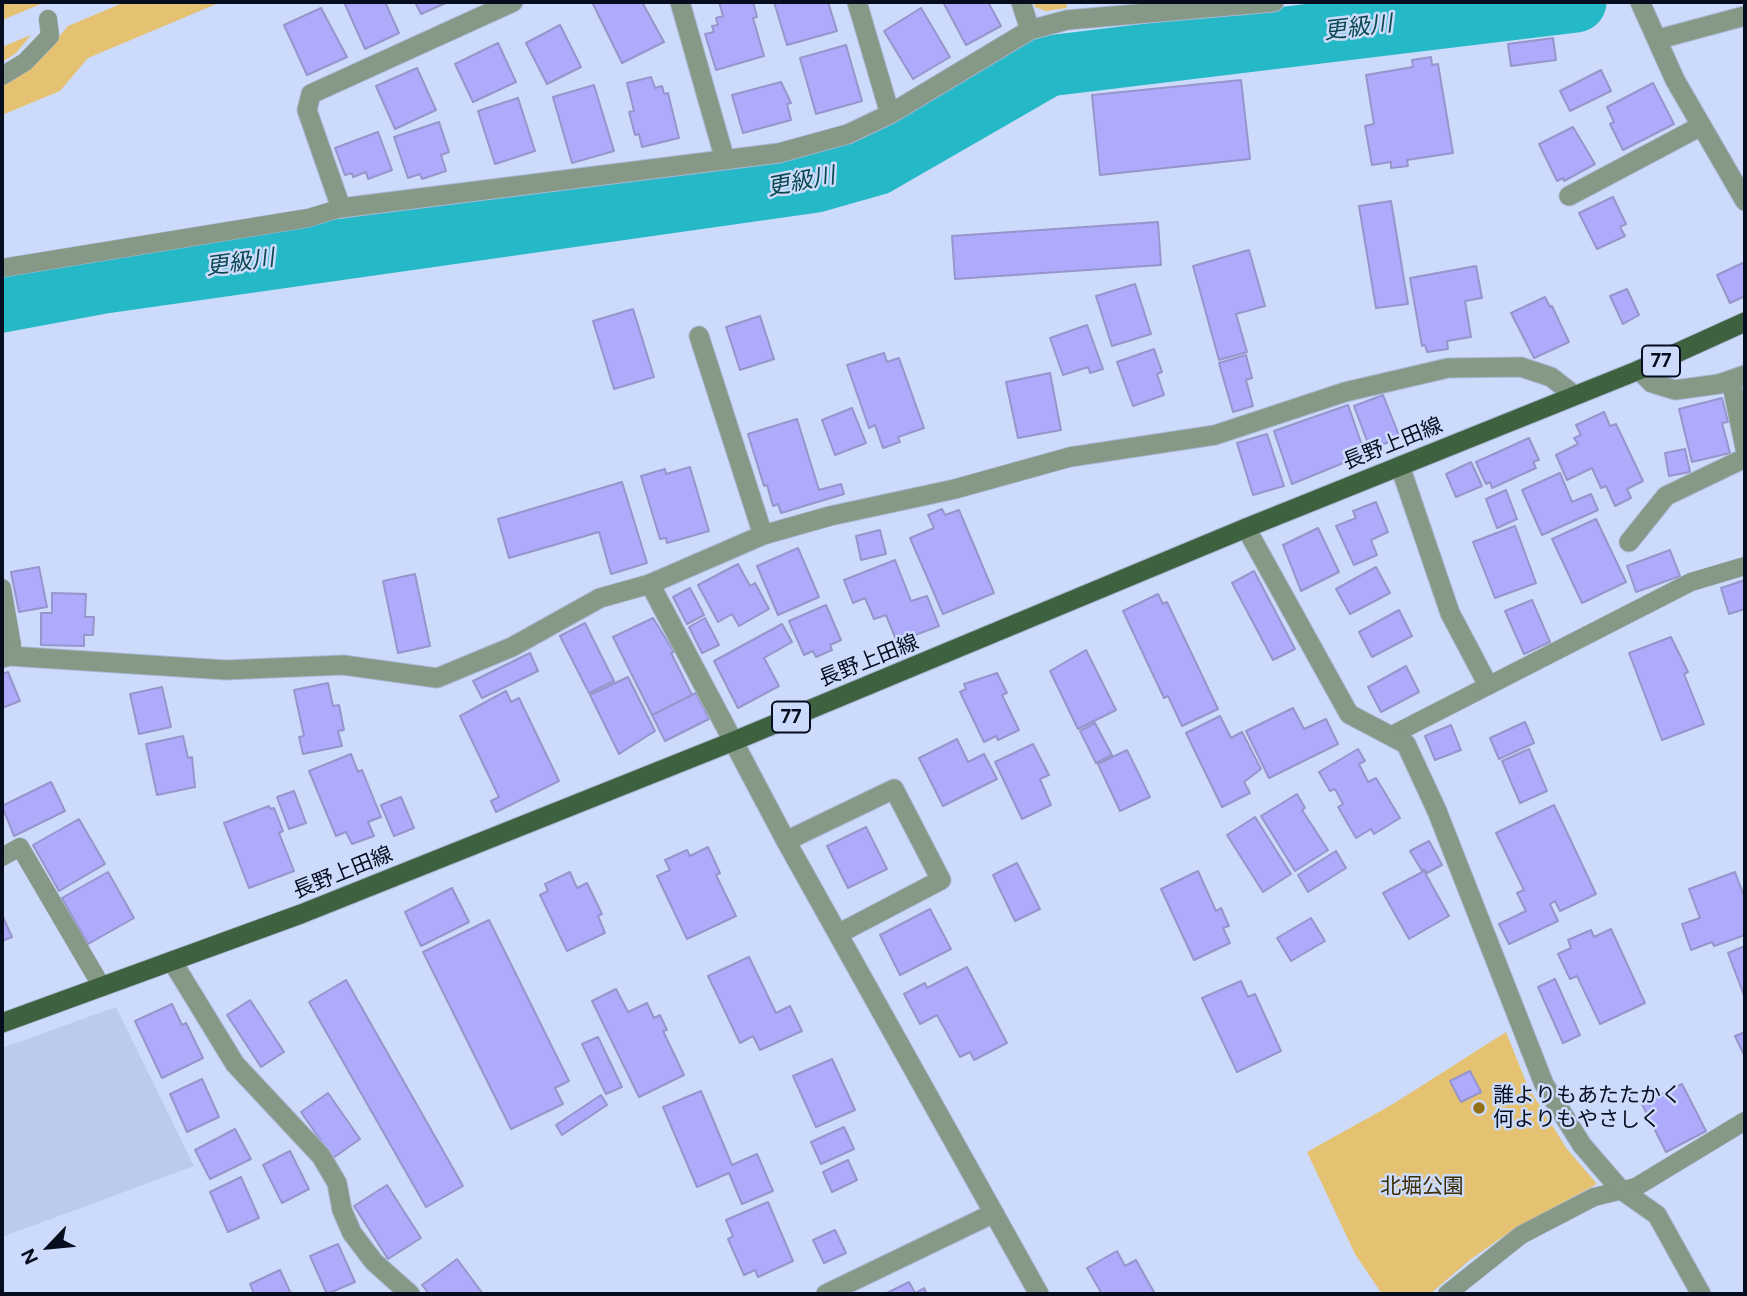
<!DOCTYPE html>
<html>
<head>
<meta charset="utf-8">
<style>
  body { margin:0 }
  #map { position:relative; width:1747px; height:1296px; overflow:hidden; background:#ccdbfb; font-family:Figtree,sans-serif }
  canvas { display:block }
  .frame { position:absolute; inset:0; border:4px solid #060d1f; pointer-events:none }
  .north { position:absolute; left:14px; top:1212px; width:70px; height:70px; -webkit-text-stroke:5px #ccdbfb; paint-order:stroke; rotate:244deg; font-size:19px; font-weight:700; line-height:28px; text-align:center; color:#060d1f }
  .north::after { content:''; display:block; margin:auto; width:24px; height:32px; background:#060d1f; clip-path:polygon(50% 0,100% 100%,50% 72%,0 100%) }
</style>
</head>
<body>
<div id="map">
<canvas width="1747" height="1296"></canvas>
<div class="frame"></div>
<div class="north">N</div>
</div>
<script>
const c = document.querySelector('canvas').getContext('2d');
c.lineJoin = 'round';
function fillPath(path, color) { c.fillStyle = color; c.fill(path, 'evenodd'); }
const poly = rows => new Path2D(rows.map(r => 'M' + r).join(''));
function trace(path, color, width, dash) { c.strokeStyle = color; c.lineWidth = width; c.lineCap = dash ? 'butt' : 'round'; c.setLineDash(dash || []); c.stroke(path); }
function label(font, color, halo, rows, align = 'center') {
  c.font = font + ' Figtree,"Noto Sans JP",sans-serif'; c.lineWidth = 5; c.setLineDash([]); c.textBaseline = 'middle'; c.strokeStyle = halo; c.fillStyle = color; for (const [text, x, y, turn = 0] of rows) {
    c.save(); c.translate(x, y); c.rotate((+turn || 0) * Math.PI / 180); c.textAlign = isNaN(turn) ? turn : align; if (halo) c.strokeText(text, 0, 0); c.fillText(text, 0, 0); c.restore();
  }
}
fillPath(poly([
  [116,1007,194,1166,2,1237,2,1048]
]), '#bacbee');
fillPath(poly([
  [2,2,46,2,2,20],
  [125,2,221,2,88,58,60,91,2,115,2,82,40,58,68,26],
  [1034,2,1066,2,1067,8,1046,11,1035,7],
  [31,35,16,53,2,62,2,47],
  [1506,1032,1528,1087,1567,1149,1597,1184,1514,1229,1471,1259,1430,1294,1382,1294,1355,1254,1307,1152,1393,1104]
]), '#e5c172');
trace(poly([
  [2,302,104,283,816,182,876,165,1048,66,1576,2]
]), '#25b9c8', 61);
const building = poly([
  [344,2,385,2,399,33,365,49,344,2],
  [415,2,448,2,421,14,415,2],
  [592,2,642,2,664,42,622,63,592,2],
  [719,2,753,2,757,17,753,18,764,56,716,70,705,34,714,32,712,26,718,25,716,18,723,16,719,2],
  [774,2,828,2,837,31,787,45,774,2],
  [943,2,988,2,1001,26,966,45,943,2],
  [321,8,347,57,307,75,284,25,321,8],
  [921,8,950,57,913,79,884,31,921,8],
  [560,25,581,67,547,84,526,43,560,25],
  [1553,38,1556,60,1511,66,1508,44,1553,38],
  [498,43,516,82,473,102,455,64,498,43],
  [846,45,862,101,816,114,800,58,846,45],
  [1431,57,1432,65,1438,64,1453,153,1407,160,1408,166,1391,168,1391,162,1372,165,1365,126,1374,124,1366,75,1413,67,1412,60,1431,57],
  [417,68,436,110,395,129,376,86,417,68],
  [1601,70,1611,91,1570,111,1560,91,1601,70],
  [651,77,655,88,662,86,664,94,668,93,679,138,642,147,639,134,635,135,629,112,634,111,627,83,651,77],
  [1241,80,1250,159,1100,175,1092,95,1241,80],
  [781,82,791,103,787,104,791,120,743,133,732,95,781,82],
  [1653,83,1674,124,1623,150,1610,124,1614,122,1607,107,1653,83],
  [594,85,614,151,572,163,553,97,594,85],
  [518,98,535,151,495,164,478,111,518,98],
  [439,122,449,152,441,155,446,171,422,179,420,174,408,178,394,137,439,122],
  [1573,127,1595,164,1564,181,1563,178,1557,181,1539,144,1573,127],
  [378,132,392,170,368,179,366,172,353,177,352,173,345,175,335,148,378,132],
  [1613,197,1626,224,1620,227,1625,236,1597,249,1579,213,1613,197],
  [1391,201,1408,304,1376,308,1359,206,1391,201],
  [1158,222,1161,265,955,279,952,236,1158,222],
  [1249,250,1265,306,1236,314,1247,352,1219,360,1193,266,1249,250],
  [1745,262,1745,296,1730,303,1717,275,1745,262],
  [1476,266,1482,298,1465,301,1471,337,1447,341,1448,349,1427,352,1425,345,1422,346,1410,278,1476,266],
  [1135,284,1151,334,1112,346,1096,296,1135,284],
  [1627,289,1639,315,1623,324,1610,296,1627,289],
  [1545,297,1550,307,1552,306,1569,342,1534,358,1511,313,1545,297],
  [633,309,654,377,614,389,593,321,633,309],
  [760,316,774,359,740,370,726,327,760,316],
  [1087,325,1103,369,1090,373,1088,367,1063,375,1050,338,1087,325],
  [1154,349,1162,372,1157,374,1164,395,1133,406,1117,362,1154,349],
  [884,353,887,362,899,358,924,428,898,437,900,442,883,448,875,425,869,428,847,365,884,353],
  [1246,355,1252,378,1246,380,1253,406,1233,412,1219,363,1246,355],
  [1050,373,1061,430,1018,438,1006,382,1050,373],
  [1383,395,1400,438,1370,449,1354,406,1383,395],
  [1722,398,1728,422,1722,423,1730,453,1692,462,1679,409,1722,398],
  [1348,405,1365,454,1292,484,1274,431,1348,405],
  [852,408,866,443,835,455,822,420,852,408],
  [1604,412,1610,426,1616,424,1643,481,1627,489,1631,498,1615,506,1606,486,1601,488,1592,468,1567,480,1556,455,1578,444,1574,438,1581,435,1576,425,1604,412],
  [797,419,819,490,841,484,844,494,781,513,778,504,773,506,767,485,764,486,748,434,797,419],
  [1267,434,1284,486,1253,495,1237,443,1267,434],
  [1529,438,1539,460,1533,462,1536,468,1492,488,1490,482,1486,484,1476,462,1529,438],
  [1685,449,1690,472,1669,476,1665,453,1685,449],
  [1471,462,1482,486,1456,497,1446,474,1471,462],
  [690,467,709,531,667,543,666,538,660,539,641,476,665,469,666,474,690,467],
  [1560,473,1572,502,1591,494,1598,510,1542,535,1522,490,1560,473],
  [622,482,647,563,611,574,599,532,509,558,498,519,622,482],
  [1506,490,1517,519,1497,528,1486,499,1506,490],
  [1376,502,1388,532,1371,540,1377,555,1354,565,1336,526,1356,518,1353,511,1376,502],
  [942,509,945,515,959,510,994,593,943,614,910,538,934,528,928,515,942,509],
  [1596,519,1626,582,1582,603,1552,539,1596,519],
  [1515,526,1536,583,1495,598,1473,542,1515,526],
  [1318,528,1339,572,1301,591,1283,545,1318,528],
  [880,530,886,554,861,560,856,536,880,530],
  [798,548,819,597,778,615,757,566,798,548],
  [1670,550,1680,576,1636,592,1627,566,1670,550],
  [895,560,911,601,927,596,939,626,897,642,886,615,874,619,865,598,853,603,844,580,895,560],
  [738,564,750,586,755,583,769,609,739,626,732,614,718,622,698,585,738,564],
  [39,567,47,607,19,612,11,572,39,567],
  [1376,567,1390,593,1350,614,1336,589,1376,567],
  [1254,571,1295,649,1273,660,1232,583,1254,571],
  [415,574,430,646,398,653,383,581,415,574],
  [1745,580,1745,609,1729,614,1721,588,1745,580],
  [690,588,704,615,687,624,673,597,690,588],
  [52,593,86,594,85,617,94,617,93,635,84,635,84,646,41,645,41,613,52,613,52,593],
  [1158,594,1163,604,1167,602,1218,709,1182,726,1168,696,1164,698,1123,611,1158,594],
  [1532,600,1550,642,1524,654,1505,611,1532,600],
  [826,605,841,640,830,645,832,650,816,657,813,651,804,655,789,621,826,605],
  [1399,610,1412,636,1372,657,1359,632,1399,610],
  [653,618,674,652,671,653,692,695,652,715,613,637,653,618],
  [705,618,719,645,702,653,689,627,705,618],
  [585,623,614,681,589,693,560,636,585,623],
  [782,624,792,642,764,658,779,686,738,708,714,661,782,624],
  [1671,637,1688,672,1684,674,1704,724,1662,740,1629,653,1671,637],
  [1086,650,1116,710,1078,729,1050,671,1086,650],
  [530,653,538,671,482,698,473,681,530,653],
  [1406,666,1419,692,1381,712,1368,687,1406,666],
  [8,672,20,701,2,708,2,674,8,672],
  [997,673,1007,693,1002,695,1019,730,998,740,996,736,984,742,960,692,966,689,964,684,997,673],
  [628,677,655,731,619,754,590,695,628,677],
  [328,683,333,706,339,705,344,730,338,731,342,746,303,754,299,737,304,736,294,690,328,683],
  [162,687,171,727,139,734,130,694,162,687],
  [506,691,511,702,519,698,559,781,496,812,491,801,499,797,460,716,506,691],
  [696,693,709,719,665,741,652,715,696,693],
  [1293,708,1304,729,1326,719,1338,744,1269,778,1246,731,1293,708],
  [1220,716,1231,738,1242,732,1261,769,1244,782,1250,793,1222,807,1186,733,1220,716],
  [1525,722,1534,743,1499,759,1490,738,1525,722],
  [1095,723,1112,755,1096,763,1080,731,1095,723],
  [1451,725,1461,750,1435,760,1425,736,1451,725],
  [183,736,188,758,192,757,195,787,157,795,146,744,183,736],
  [957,739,968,762,984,754,997,779,943,806,919,758,957,739],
  [1033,744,1049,775,1040,779,1051,805,1022,819,995,762,1033,744],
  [1358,749,1365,761,1359,764,1368,782,1376,778,1400,818,1374,834,1371,829,1356,838,1338,807,1343,804,1335,789,1330,791,1319,772,1358,749],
  [1529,749,1547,791,1520,803,1502,761,1529,749],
  [1127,750,1150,797,1120,811,1098,764,1127,750],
  [351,754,358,772,362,770,381,817,368,822,374,836,352,844,346,832,336,836,309,771,351,754],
  [51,782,65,811,14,836,2,806,51,782],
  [294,791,306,823,289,829,277,797,294,791],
  [1297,794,1305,808,1302,810,1328,850,1295,871,1261,816,1297,794],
  [401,797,414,828,394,836,381,805,401,797],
  [1554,805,1596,894,1560,911,1555,901,1550,904,1558,921,1509,944,1499,924,1526,911,1517,893,1524,890,1496,833,1554,805],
  [269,806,270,809,274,808,283,831,279,833,294,871,249,888,224,823,269,806],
  [1255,817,1291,874,1263,892,1227,835,1255,817],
  [79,819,105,864,59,891,33,845,79,819],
  [866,827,887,869,848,888,827,846,866,827],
  [1429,841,1442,865,1427,873,1424,869,1422,871,1410,851,1429,841],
  [708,847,720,873,716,875,736,916,687,939,657,876,670,870,665,860,687,850,690,856,708,847],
  [1336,851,1346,868,1308,892,1298,875,1336,851],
  [1017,863,1040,909,1015,921,993,875,1017,863],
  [1198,871,1216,911,1221,908,1229,926,1223,928,1230,943,1194,960,1161,889,1198,871],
  [1424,871,1449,916,1409,939,1383,893,1424,871],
  [108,872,134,918,88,944,62,898,108,872],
  [570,872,577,888,587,883,602,914,598,916,605,933,567,951,540,895,548,891,545,884,570,872],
  [1735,872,1745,899,1745,935,1714,946,1712,942,1691,950,1682,924,1700,918,1689,889,1735,872],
  [452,888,469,922,421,946,405,912,452,888],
  [930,909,951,949,900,975,880,935,930,909],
  [2,915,12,937,2,941,2,915],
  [1311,918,1325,941,1291,961,1277,938,1311,918],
  [489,920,569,1081,555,1088,563,1104,511,1129,423,952,489,920],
  [1611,929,1645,1003,1600,1024,1577,976,1570,979,1558,954,1571,948,1568,940,1591,930,1594,937,1611,929],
  [1745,946,1745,998,1728,953,1745,946],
  [749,957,776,1013,790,1006,802,1031,760,1050,753,1036,740,1043,708,976,749,957],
  [967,967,1007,1043,974,1060,970,1052,960,1057,937,1015,920,1024,904,994,925,983,927,988,967,967],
  [1555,979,1580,1035,1563,1043,1538,987,1555,979],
  [346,980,463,1186,426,1207,309,1002,346,980],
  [1241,981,1248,997,1255,994,1281,1051,1237,1072,1202,998,1241,981],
  [616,989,628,1012,647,1003,654,1018,660,1015,667,1030,663,1031,684,1075,639,1097,592,1001,616,989],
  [250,1000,284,1052,261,1067,227,1015,250,1000],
  [172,1004,182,1025,186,1023,203,1058,162,1078,135,1021,172,1004],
  [1745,1032,1745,1057,1735,1036,1745,1032],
  [598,1037,622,1087,606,1094,582,1044,598,1037],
  [832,1059,855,1110,816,1127,793,1076,832,1059],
  [1470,1071,1481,1092,1461,1102,1450,1081,1470,1071],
  [202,1079,219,1117,187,1132,170,1094,202,1079],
  [1682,1084,1706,1131,1666,1152,1642,1104,1682,1084],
  [701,1091,732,1165,757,1154,773,1191,742,1204,729,1173,697,1187,663,1107,701,1091],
  [328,1093,360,1139,333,1158,301,1112,328,1093],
  [601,1095,607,1105,562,1135,556,1125,601,1095],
  [844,1127,854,1149,821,1164,811,1142,844,1127],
  [235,1129,251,1159,210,1179,195,1150,235,1129],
  [290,1151,309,1189,282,1203,263,1165,290,1151],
  [848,1160,857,1180,832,1192,823,1172,848,1160],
  [241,1177,259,1218,228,1232,210,1192,241,1177],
  [387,1185,421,1238,388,1259,354,1206,387,1185],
  [768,1202,793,1261,758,1277,755,1270,744,1275,728,1239,733,1236,726,1220,768,1202],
  [835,1230,846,1253,824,1263,813,1240,835,1230],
  [338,1244,355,1282,327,1294,310,1256,338,1244],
  [1117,1251,1125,1266,1136,1260,1155,1294,1102,1294,1087,1268,1117,1251],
  [457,1259,483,1294,429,1294,422,1285,457,1259],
  [280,1270,291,1294,254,1294,250,1284,280,1270],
  [909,1282,915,1293,924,1288,927,1294,885,1294,909,1282]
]);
fillPath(building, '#aeaafc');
trace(building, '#9795cc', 2);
const service = poly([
  [2,76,25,62,50,36,48,19],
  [2,268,308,218,341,208],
  [2,588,12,645,9,656],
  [1392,735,1691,582,1745,566],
  [2,857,20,847,102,987],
  [1447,1294,1521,1235,1594,1197,1636,1187,1745,1121]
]);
const minor = poly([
  [513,2,311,94,307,110,341,208,779,153,848,134,890,114,1030,30,1067,20,1274,2],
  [680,2,725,160],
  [857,2,890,114],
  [1021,2,1030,30],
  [1640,2,1675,80,1745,201],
  [1659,39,1745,16],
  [1569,196,1701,126],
  [699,336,763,535],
  [1639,370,1652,383,1675,390,1719,384,1745,375],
  [1731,380,1745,448],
  [1400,466,1450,613,1488,685],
  [1246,528,1349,714,1406,744,1437,811,1544,1084,1582,1145,1620,1189,1657,1215,1701,1294],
  [1629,542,1666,496,1745,458],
  [650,584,786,841,1039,1294],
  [2,658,9,656,226,670,343,665,437,678,512,647,600,598,650,584,763,535,830,516,955,489,1070,457,1215,435,1345,392,1448,368,1521,367,1551,377,1574,395],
  [786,841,894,789,941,880,838,934],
  [172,961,235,1064,321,1156,337,1183,342,1210,352,1233,374,1262,410,1294],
  [826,1294,994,1213]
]);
const primary = poly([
  [2,1023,301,914,734,741,1246,528,1639,370,1745,322]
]);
trace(service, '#a8b6d3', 19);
trace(minor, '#a8b6d3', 21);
trace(primary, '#a8b6d3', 21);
trace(service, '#859986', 18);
trace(minor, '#859986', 19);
trace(primary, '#3e6240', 19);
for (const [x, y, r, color] of [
  [1479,1108,7,"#927016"]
]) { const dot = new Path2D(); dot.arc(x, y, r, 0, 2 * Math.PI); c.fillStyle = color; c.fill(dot); trace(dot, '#ccdbfb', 2.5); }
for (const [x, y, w] of [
  [1661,361,38],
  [791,717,38]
]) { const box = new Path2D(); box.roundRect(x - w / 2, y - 15.5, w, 31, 5); c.fillStyle = '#ccdbfb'; c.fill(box); trace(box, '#060d1f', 2); }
label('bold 19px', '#060d1f', null, [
  ["77",1661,361],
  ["77",791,717]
]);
label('21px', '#060d1f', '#ccdbfb', [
  ["長野上田線",1393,444,-22],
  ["長野上田線",869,661,-22],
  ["長野上田線",343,873,-22]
]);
label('21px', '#060d1f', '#ccdbfb', [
  ["誰よりもあたたかく",1493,1096],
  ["何よりもやさしく",1493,1120]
], 'left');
label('21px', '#3c2c04', '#ccdbfb', [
  ["北堀公園",1422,1187]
]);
label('italic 23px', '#0a484e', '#ccdbfb', [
  ["更級川",1358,28,-7],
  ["更級川",801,182,-11],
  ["更級川",240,263,-8]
]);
</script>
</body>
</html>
